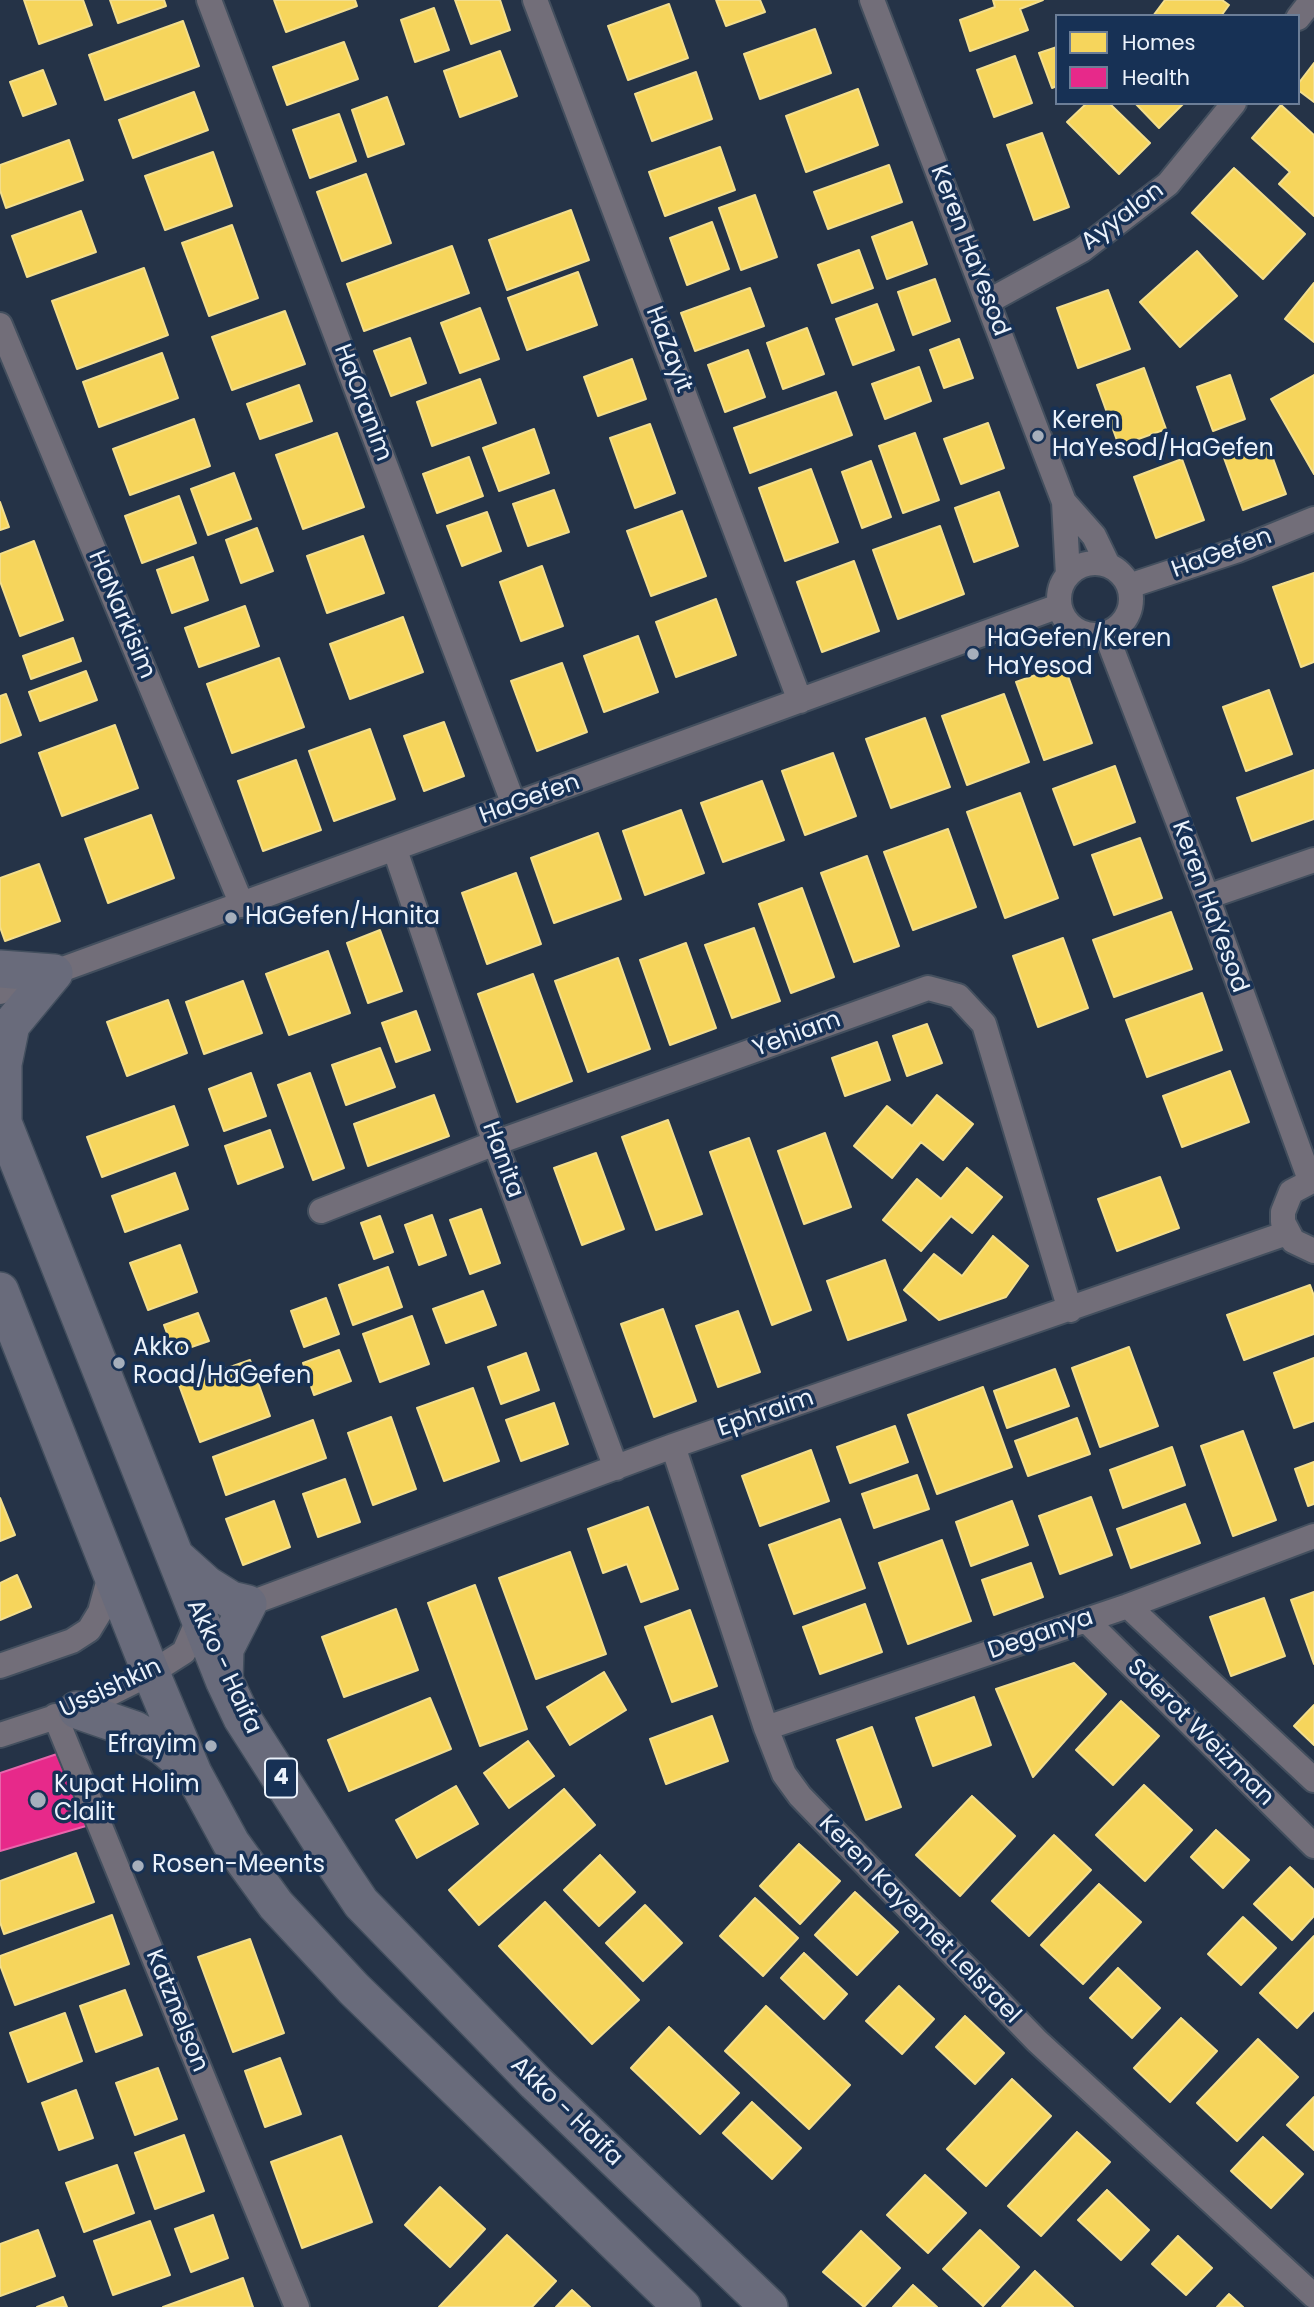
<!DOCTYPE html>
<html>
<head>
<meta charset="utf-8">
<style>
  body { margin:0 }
  #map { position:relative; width:1314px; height:2307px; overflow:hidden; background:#253347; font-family:Poppins,sans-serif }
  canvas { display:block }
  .legend { position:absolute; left:1055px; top:14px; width:245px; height:91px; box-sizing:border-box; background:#173155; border:2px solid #6c7e97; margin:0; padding:9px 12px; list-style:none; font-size:21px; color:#ebf2fb }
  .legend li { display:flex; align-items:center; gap:14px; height:35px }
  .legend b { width:35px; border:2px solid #6c7e97 }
</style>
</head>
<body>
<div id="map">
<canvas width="1314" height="2307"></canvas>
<ul class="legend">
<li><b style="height:19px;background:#f6d55c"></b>Homes</li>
<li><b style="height:19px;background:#e7298a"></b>Health</li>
</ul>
</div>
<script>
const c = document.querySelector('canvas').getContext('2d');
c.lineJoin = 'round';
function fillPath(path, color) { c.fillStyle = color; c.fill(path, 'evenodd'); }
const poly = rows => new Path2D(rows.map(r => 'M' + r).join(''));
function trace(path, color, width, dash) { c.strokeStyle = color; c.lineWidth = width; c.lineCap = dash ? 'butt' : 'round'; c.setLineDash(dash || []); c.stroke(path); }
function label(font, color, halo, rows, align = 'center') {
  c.font = font + ' Poppins,sans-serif'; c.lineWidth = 7; c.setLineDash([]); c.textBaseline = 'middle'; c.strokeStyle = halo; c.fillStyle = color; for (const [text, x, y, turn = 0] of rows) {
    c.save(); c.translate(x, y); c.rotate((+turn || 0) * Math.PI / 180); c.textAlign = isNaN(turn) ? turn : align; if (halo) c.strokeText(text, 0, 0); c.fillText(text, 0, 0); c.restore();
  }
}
const homes = poly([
  [24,0,83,0,92,25,39,44,24,0],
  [110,0,164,0,166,6,118,23,110,0],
  [274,0,355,0,357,6,286,32,274,0],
  [455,0,500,0,510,30,471,44,455,0],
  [716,0,760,0,765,12,726,26,716,0],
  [993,0,1043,0,1020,9,1028,30,970,51,960,20,995,7,993,0],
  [1165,0,1222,0,1229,5,1221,16,1153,16,1165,0],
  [669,4,688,58,628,80,608,26,669,4],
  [434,8,449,50,415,62,401,20,434,8],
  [183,21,199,66,105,100,89,55,183,21],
  [815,29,831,73,760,99,744,54,815,29],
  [344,42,358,79,287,105,273,67,344,42],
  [1057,47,1057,86,1052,88,1039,53,1057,47],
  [500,51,517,96,460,117,444,71,500,51],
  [1015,56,1032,103,994,117,977,70,1015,56],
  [1314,63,1314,102,1298,90,1298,84,1314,63],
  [43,70,56,104,23,116,10,82,43,70],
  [696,72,712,119,652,141,635,94,696,72],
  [858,89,878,145,806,172,786,116,858,89],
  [194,92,208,130,133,158,119,120,194,92],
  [387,97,404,144,368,157,352,110,387,97],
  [1087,103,1109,103,1150,143,1119,174,1067,122,1087,103],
  [1135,103,1184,103,1159,128,1135,103],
  [1281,105,1314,135,1314,216,1279,184,1290,172,1252,138,1281,105],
  [339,114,356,161,310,178,293,130,339,114],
  [1042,133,1069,207,1034,220,1007,145,1042,133],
  [69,140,83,180,6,208,0,190,0,165,69,140],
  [720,147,735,190,665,216,649,172,720,147],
  [213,152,232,206,165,230,145,176,213,152],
  [889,165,902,202,828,229,814,192,889,165],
  [1234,168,1305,234,1263,279,1192,213,1234,168],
  [366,174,391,243,342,261,317,192,366,174],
  [755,195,777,257,741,270,719,208,755,195],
  [571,210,589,260,507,290,489,240,571,210],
  [81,211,96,252,27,277,12,236,81,211],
  [712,222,729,269,687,285,670,238,712,222],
  [912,222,927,264,887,279,872,237,912,222],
  [232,225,258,298,209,316,182,243,232,225],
  [452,246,469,293,364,331,347,284,452,246],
  [859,250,873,288,832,303,818,265,859,250],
  [1197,251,1237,296,1180,347,1140,302,1197,251],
  [144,268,168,335,77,369,52,301,144,268],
  [578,272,597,325,527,350,508,298,578,272],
  [935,279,950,321,913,335,898,292,935,279],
  [1314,283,1314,342,1285,319,1314,283],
  [750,288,764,326,695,351,681,313,750,288],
  [1108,290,1130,349,1078,368,1057,308,1108,290],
  [877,304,894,350,853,365,836,319,877,304],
  [480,308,499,359,460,373,441,323,480,308],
  [285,311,305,364,232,390,212,337,285,311],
  [807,328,824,374,783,389,767,343,807,328],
  [410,338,426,383,391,396,374,351,410,338],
  [959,339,973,378,944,388,930,350,959,339],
  [748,350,765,397,725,412,708,365,748,350],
  [162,353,178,398,99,427,83,382,162,353],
  [632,359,646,399,598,416,584,377,632,359],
  [919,367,931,401,885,419,872,384,919,367],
  [1144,368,1166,429,1119,446,1097,385,1144,368],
  [1230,375,1245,419,1213,431,1197,387,1230,375],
  [1314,375,1314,474,1271,399,1314,375],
  [480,379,496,423,432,446,417,402,480,379],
  [299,385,312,421,260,439,247,404,299,385],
  [836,392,852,435,750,473,734,428,836,392],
  [194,419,210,466,130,495,113,449,194,419],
  [988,423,1004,468,961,484,944,439,988,423],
  [650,424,675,493,635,508,610,438,650,424],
  [534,429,549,473,499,491,483,448,534,429],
  [337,433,364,507,303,529,276,455,337,433],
  [915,433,939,500,903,513,879,446,915,433],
  [1267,442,1286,494,1243,510,1224,458,1267,442],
  [469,457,483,496,437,513,423,474,469,457],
  [1182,459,1204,520,1156,538,1134,477,1182,459],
  [871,461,891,517,862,528,842,472,871,461],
  [811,469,838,542,785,561,759,488,811,469],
  [234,473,251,519,208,535,191,489,234,473],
  [554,490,569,532,528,546,513,504,554,490],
  [999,492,1018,546,974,562,955,508,999,492],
  [179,496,196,543,142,563,125,516,179,496],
  [0,502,9,527,0,530,0,502],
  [682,511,706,576,651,596,627,531,682,511],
  [487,512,501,551,462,566,447,526,487,512],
  [940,526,964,594,898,619,873,550,940,526],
  [257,528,273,571,241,583,226,540,257,528],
  [363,536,384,593,327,613,307,556,363,536],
  [34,541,63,620,20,636,0,581,0,554,34,541],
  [193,557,208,600,172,613,157,570,193,557],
  [854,561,879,631,822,652,797,582,854,561],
  [542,566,563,626,521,641,500,582,542,566],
  [1314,573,1314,662,1301,667,1273,587,1314,573],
  [716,599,736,655,676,677,656,622,716,599],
  [245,606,259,646,199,667,185,628,245,606],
  [403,617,423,672,350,699,330,644,403,617],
  [638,636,658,692,604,712,584,656,638,636],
  [73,638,81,661,31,679,23,656,73,638],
  [279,658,304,727,232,753,207,684,279,658],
  [562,663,587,732,537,751,511,681,562,663],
  [1064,665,1092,743,1044,760,1016,682,1064,665],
  [86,671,97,700,40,721,29,692,86,671],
  [1269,690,1292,754,1246,771,1223,707,1269,690],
  [6,694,21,735,0,743,0,696,6,694],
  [1004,694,1029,762,967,785,942,716,1004,694],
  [925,718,950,787,891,808,866,739,925,718],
  [444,722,464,776,424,791,404,736,444,722],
  [115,725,138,788,62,816,39,753,115,725],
  [370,729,395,799,334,821,309,751,370,729],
  [833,753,856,816,805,835,782,771,833,753],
  [296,760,321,830,263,851,238,781,296,760],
  [1115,766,1135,822,1074,845,1053,789,1115,766],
  [1314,770,1314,819,1252,841,1237,798,1314,770],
  [762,781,784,840,723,862,701,803,762,781],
  [1020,793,1058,898,1005,918,967,812,1020,793],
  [681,810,704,873,645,895,623,831,681,810],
  [151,815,174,878,108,903,85,839,151,815],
  [948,829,976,907,913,930,884,852,948,829],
  [598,833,621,899,554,923,531,858,598,833],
  [1140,838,1162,898,1114,915,1092,855,1140,838],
  [867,856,899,946,854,962,821,873,867,856],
  [39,864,60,921,5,941,0,927,0,878,39,864],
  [516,873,541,944,487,964,462,893,516,873],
  [802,888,834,977,791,993,759,904,802,888],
  [1171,912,1192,969,1114,997,1093,940,1171,912],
  [754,928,780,1001,732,1018,705,945,754,928],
  [380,930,402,991,368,1003,347,943,380,930],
  [1063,938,1088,1008,1038,1027,1013,956,1063,938],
  [686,943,716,1028,670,1045,640,960,686,943],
  [328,951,350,1013,289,1035,266,974,328,951],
  [618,958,650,1049,588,1072,555,981,618,958],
  [533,974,572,1081,517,1102,478,994,533,974],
  [243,981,262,1033,204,1054,186,1002,243,981],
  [1202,993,1222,1050,1147,1077,1126,1020,1202,993],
  [168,1000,187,1053,127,1076,107,1022,168,1000],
  [416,1011,430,1050,396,1062,382,1023,416,1011],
  [927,1024,942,1063,907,1076,893,1036,927,1024],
  [877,1042,890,1080,845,1096,832,1058,877,1042],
  [380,1048,395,1087,346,1105,332,1065,380,1048],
  [1230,1071,1249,1122,1182,1147,1163,1096,1230,1071],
  [251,1073,266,1116,224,1131,209,1089,251,1073],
  [310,1073,344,1168,313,1180,278,1085,310,1073],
  [434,1095,449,1136,368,1166,354,1124,434,1095],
  [937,1095,973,1124,943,1160,921,1142,892,1178,854,1146,887,1106,912,1126,937,1095],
  [174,1106,188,1145,102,1177,87,1137,174,1106],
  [668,1120,702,1214,656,1230,622,1137,668,1120],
  [270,1130,283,1167,238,1184,225,1146,270,1130],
  [825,1133,851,1207,804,1224,778,1151,825,1133],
  [749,1138,811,1310,772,1325,710,1152,749,1138],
  [596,1153,624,1229,582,1245,554,1168,596,1153],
  [967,1168,1002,1197,972,1233,951,1216,921,1251,883,1220,917,1179,941,1199,967,1168],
  [175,1173,188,1209,125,1232,112,1196,175,1173],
  [1160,1177,1179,1228,1117,1251,1098,1199,1160,1177],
  [481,1209,500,1263,470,1274,450,1220,481,1209],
  [432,1215,446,1255,419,1265,405,1225,432,1215],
  [380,1216,393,1252,374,1259,361,1223,380,1216],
  [993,1236,1028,1266,1006,1297,939,1320,904,1290,934,1254,962,1276,993,1236],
  [180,1245,197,1292,148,1310,130,1263,180,1245],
  [885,1260,906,1320,848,1340,827,1281,885,1260],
  [388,1267,402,1307,353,1325,339,1285,388,1267],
  [1310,1285,1314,1296,1314,1334,1244,1360,1227,1315,1310,1285],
  [483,1291,496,1325,446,1343,433,1309,483,1291],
  [326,1298,339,1334,304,1347,291,1311,326,1298],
  [663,1309,696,1401,654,1417,621,1324,663,1309],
  [738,1311,760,1372,718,1387,696,1326,738,1311],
  [198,1313,209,1341,174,1353,164,1325,198,1313],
  [412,1316,429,1364,380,1382,363,1334,412,1316],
  [1129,1347,1158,1426,1100,1447,1072,1368,1129,1347],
  [339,1350,351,1381,314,1395,303,1363,339,1350],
  [526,1353,539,1390,501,1404,488,1367,526,1353],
  [1314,1358,1314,1421,1294,1428,1274,1373,1314,1358],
  [250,1360,270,1416,200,1442,179,1385,250,1360],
  [1055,1369,1069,1406,1007,1428,994,1391,1055,1369],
  [983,1387,1012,1467,937,1494,908,1415,983,1387],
  [473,1388,499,1461,444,1481,417,1408,473,1388],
  [554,1403,568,1444,521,1461,506,1420,554,1403],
  [391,1417,416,1489,373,1505,348,1433,391,1417],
  [1077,1418,1090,1454,1028,1476,1015,1441,1077,1418],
  [313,1420,326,1458,226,1495,213,1457,313,1420],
  [895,1426,908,1462,850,1483,837,1447,895,1426],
  [1243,1431,1276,1520,1233,1536,1201,1446,1243,1431],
  [1172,1447,1185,1485,1123,1508,1110,1470,1172,1447],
  [811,1450,829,1501,760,1526,742,1476,811,1450],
  [1314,1462,1314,1504,1308,1506,1295,1469,1314,1462],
  [917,1475,929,1509,874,1528,862,1494,917,1475],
  [345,1479,360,1522,318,1537,303,1494,345,1479],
  [1091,1497,1112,1555,1060,1574,1039,1516,1091,1497],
  [0,1498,15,1535,0,1541,0,1498],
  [274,1501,290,1547,243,1565,226,1519,274,1501],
  [1012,1501,1028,1545,971,1566,956,1522,1012,1501],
  [1185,1504,1200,1543,1131,1568,1117,1529,1185,1504],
  [648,1507,678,1589,641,1602,627,1564,603,1573,588,1529,648,1507],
  [840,1519,865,1588,794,1614,769,1545,840,1519],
  [942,1540,971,1621,908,1644,879,1563,942,1540],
  [570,1552,606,1654,536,1679,499,1578,570,1552],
  [1031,1563,1043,1597,994,1615,982,1580,1031,1563],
  [17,1575,31,1607,0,1620,0,1583,17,1575],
  [475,1585,527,1729,480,1746,428,1603,475,1585],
  [1314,1592,1314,1664,1291,1600,1314,1592],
  [1264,1598,1285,1656,1231,1676,1210,1617,1264,1598],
  [865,1604,882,1652,820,1674,803,1627,865,1604],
  [396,1609,418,1670,344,1697,322,1637,396,1609],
  [690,1610,717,1686,672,1702,645,1627,690,1610],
  [1074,1663,1106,1694,1033,1777,996,1689,1074,1663],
  [604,1672,626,1710,570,1745,547,1707,604,1672],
  [974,1697,991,1745,933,1766,916,1718,974,1697],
  [430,1698,451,1749,349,1791,328,1740,430,1698],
  [1121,1701,1159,1736,1113,1785,1076,1750,1121,1701],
  [1314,1705,1314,1745,1294,1726,1314,1705],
  [712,1716,728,1761,666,1784,650,1739,712,1716],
  [872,1727,901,1807,866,1820,837,1740,872,1727],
  [528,1741,554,1776,509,1808,484,1773,528,1741],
  [1144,1785,1192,1830,1145,1881,1096,1835,1144,1785],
  [456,1786,478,1824,417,1858,396,1820,456,1786],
  [564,1789,595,1825,479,1925,449,1890,564,1789],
  [972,1796,1015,1836,960,1896,916,1855,972,1796],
  [1216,1830,1249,1860,1223,1888,1191,1857,1216,1830],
  [1054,1835,1091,1870,1029,1936,992,1901,1054,1835],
  [799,1844,840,1881,800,1924,760,1886,799,1844],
  [76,1853,94,1902,4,1934,0,1922,0,1881,76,1853],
  [600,1855,635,1892,599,1926,564,1890,600,1855],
  [1290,1867,1314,1890,1314,1916,1292,1940,1254,1904,1290,1867],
  [1099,1884,1141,1922,1083,1984,1041,1945,1099,1884],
  [855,1892,898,1932,857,1975,815,1935,855,1892],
  [755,1898,798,1938,763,1976,720,1936,755,1898],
  [545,1902,639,2000,592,2044,499,1946,545,1902],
  [645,1905,682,1943,643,1981,606,1943,645,1905],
  [112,1915,129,1964,15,2005,0,1965,0,1956,112,1915],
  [1243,1917,1276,1948,1241,1985,1208,1954,1243,1917],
  [1314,1936,1314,2010,1297,2028,1260,1993,1314,1936],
  [250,1939,284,2033,233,2052,198,1957,250,1939],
  [804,1953,847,1994,824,2019,781,1978,804,1953],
  [1118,1968,1160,2008,1132,2038,1090,1998,1118,1968],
  [899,1986,934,2019,902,2054,866,2021,899,1986],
  [125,1990,142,2035,96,2052,80,2006,125,1990],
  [766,2006,850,2085,809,2129,725,2051,766,2006],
  [65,2013,82,2061,28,2082,10,2033,65,2013],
  [965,2016,1004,2053,975,2084,936,2047,965,2016],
  [1181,2018,1217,2051,1170,2102,1134,2068,1181,2018],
  [669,2027,739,2093,700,2134,631,2068,669,2027],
  [1258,2039,1298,2077,1237,2141,1197,2103,1258,2039],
  [280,2058,301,2114,265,2127,245,2071,280,2058],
  [158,2068,177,2119,135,2135,116,2083,158,2068],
  [1012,2079,1051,2116,986,2186,947,2149,1012,2079],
  [76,2090,93,2138,59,2150,42,2103,76,2090],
  [1314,2097,1314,2150,1287,2125,1314,2097],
  [752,2102,801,2148,772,2179,723,2133,752,2102],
  [1077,2132,1110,2162,1041,2236,1008,2206,1077,2132],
  [184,2135,204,2191,155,2209,135,2153,184,2135],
  [341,2136,372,2222,302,2248,271,2162,341,2136],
  [1263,2137,1303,2174,1271,2208,1231,2171,1263,2137],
  [117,2165,134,2213,84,2232,66,2183,117,2165],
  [925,2175,966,2213,928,2253,887,2215,925,2175],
  [440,2187,485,2229,450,2267,405,2225,440,2187],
  [1107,2190,1149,2230,1121,2260,1078,2220,1107,2190],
  [213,2215,228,2258,191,2272,175,2229,213,2215],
  [150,2221,170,2275,113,2295,94,2241,150,2221],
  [38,2230,55,2276,0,2296,0,2244,38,2230],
  [980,2230,1019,2267,983,2306,943,2269,980,2230],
  [861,2231,900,2268,864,2307,823,2272,861,2231],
  [507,2235,556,2281,532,2307,439,2307,507,2235],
  [1178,2236,1212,2268,1186,2295,1152,2264,1178,2236],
  [1035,2271,1073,2307,1002,2307,1035,2271],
  [243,2278,253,2307,163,2307,243,2278],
  [913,2285,937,2307,893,2307,913,2285],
  [572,2290,590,2307,556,2307,572,2290],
  [1229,2294,1243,2307,1217,2307,1229,2294],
  [63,2297,67,2307,37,2307,63,2297]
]);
fillPath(homes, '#f6d55c');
trace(homes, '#f3de8c', 2);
const health = poly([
  [57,1754,86,1826,0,1851,0,1773,57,1754]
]);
fillPath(health, '#e7298a');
trace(health, '#e865ac', 2);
const minor = poly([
  [209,0,514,805],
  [535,0,800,701],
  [872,0,1064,502,1068,575],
  [1298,18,1312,0],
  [989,301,1082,250,1168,184,1234,103],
  [0,325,242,905],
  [1064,502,1094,536,1108,565],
  '1059 599a36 36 0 1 1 72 0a36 36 0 1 1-72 0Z',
  [1129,586,1238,550,1314,519],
  [1106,634,1207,897,1310,1180],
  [395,850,495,1143,616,1468],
  [1207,897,1314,860],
  [0,992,1059,606],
  [1314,1180,1291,1192,1283,1212,1283,1222,1293,1241,1314,1251],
  [321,1211,495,1143,928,988,958,996,984,1024,1070,1310],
  [673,1446,766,1728,784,1774,800,1796,1037,2041,1314,2296],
  [248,1604,673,1446,1287,1233],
  [1128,1606,1314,1780],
  [1086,1620,1314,1846],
  [0,1666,72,1641,89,1630,100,1612,111,1572],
  [55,1716,297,2307],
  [766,1728,1128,1606,1314,1536],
  [0,1735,77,1710,151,1673,184,1652,199,1618]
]);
const highway = poly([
  [0,969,54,973],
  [0,1115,224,1680,242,1718,337,1867,361,1903,536,2083,769,2307],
  [3,1121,3,1064,11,1025,54,973],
  [0,1291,151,1673,193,1773,231,1843,276,1905,354,1989,682,2307],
  [177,1558,207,1585,231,1600,248,1604,225,1649,224,1680],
  [77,1710,135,1730,164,1747,192,1771]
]);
trace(minor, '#434f5e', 28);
trace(highway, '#434f5e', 40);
trace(minor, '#726e79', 24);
trace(highway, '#696b7b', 37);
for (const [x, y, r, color] of [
  [1038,436,7,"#a6afbc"],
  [973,654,7,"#a6afbc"],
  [231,918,7,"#a6afbc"],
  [119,1363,7,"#a6afbc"],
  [211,1746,7,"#a6afbc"],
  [38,1800,9,"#a6afbc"],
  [138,1866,7,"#a6afbc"]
]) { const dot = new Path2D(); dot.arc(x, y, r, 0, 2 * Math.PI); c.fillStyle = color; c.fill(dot); trace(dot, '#173155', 2.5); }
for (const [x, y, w] of [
  [281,1778,32]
]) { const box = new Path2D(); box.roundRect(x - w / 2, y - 19.5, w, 39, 5); c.fillStyle = '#173155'; c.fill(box); trace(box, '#ebf2fb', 2); }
label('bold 23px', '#ebf2fb', null, [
  ["4",281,1778]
]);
label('24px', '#ebf2fb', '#173155', [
  ["Ayyalon",1123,217,-37],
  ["Keren HaYesod",969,251,69],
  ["HaZayit",668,350,69],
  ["HaOranim",362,403,69],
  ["HaGefen",1222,554,-20],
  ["HaNarkisim",121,615,67],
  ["HaGefen",530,800,-20],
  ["Keren HaYesod",1209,907,70],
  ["Yehiam",797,1035,-20],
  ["Hanita",502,1160,70],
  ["Ephraim",766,1414,-19],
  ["Deganya",1041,1635,-19],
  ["Akko - Haifa",223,1667,65],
  ["Ussishkin",111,1689,-25],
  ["Sderot Weizman",1200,1733,45],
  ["Keren Kayemet LeIsrael",919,1920,46],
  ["Katznelson",176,2011,68],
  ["Akko - Haifa",566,2112,44]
]);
label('24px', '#ebf2fb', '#173155', [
  ["Keren",1052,422],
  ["HaYesod/HaGefen",1052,450],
  ["HaGefen/Keren",987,640],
  ["HaYesod",987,668],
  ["HaGefen/Hanita",245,918],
  ["Akko",133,1349],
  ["Road/HaGefen",133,1377],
  ["Efrayim",197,1746,"right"],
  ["Kupat Holim",54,1786],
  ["Clalit",54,1814],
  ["Rosen-Meents",152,1866]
], 'left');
</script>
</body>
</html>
